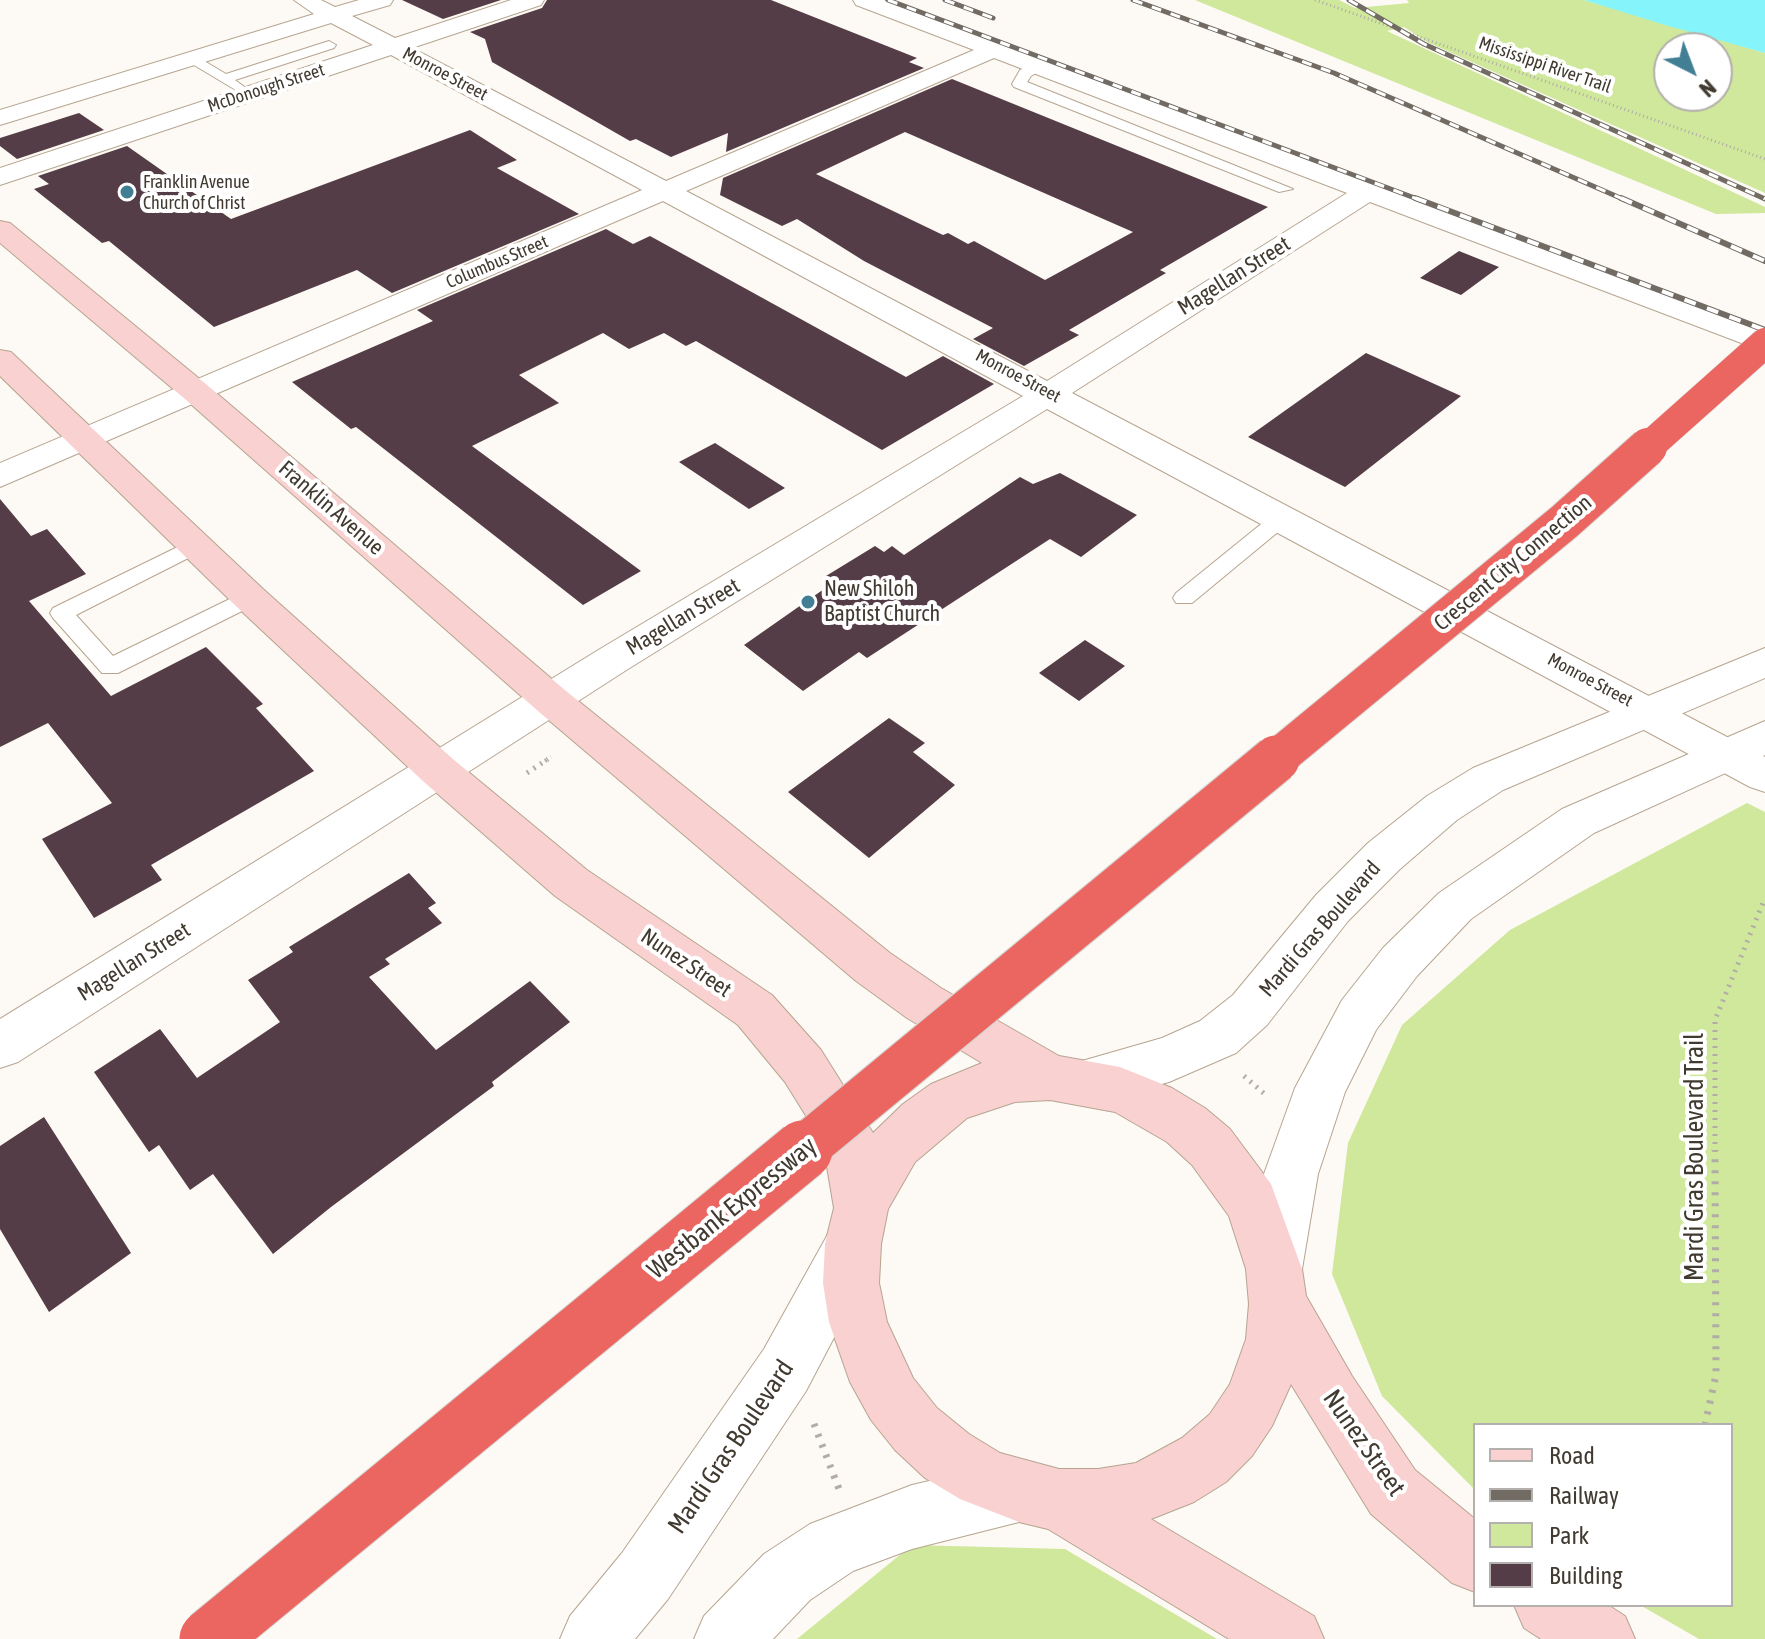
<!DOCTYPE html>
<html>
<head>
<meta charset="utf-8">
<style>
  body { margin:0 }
  #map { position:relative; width:1765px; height:1639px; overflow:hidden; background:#fdf9f4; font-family:"Asap Condensed",sans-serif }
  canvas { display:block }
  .legend { position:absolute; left:1473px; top:1423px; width:260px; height:184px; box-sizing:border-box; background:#fff; border:2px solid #b3b0ad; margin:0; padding:10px 14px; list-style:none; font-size:24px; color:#413a31 }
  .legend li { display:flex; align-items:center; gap:16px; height:40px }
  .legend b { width:40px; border:2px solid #b3b0ad }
  .north { position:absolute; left:1653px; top:32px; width:80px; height:80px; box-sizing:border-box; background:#fff; border:2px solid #b3b0ad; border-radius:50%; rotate:138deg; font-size:22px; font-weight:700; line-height:32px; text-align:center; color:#413a31 }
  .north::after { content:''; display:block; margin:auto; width:28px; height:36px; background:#427f95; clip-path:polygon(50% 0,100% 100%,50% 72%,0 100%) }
</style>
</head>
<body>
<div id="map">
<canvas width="1765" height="1639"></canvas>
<ul class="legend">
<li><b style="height:10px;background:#f9d1d0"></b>Road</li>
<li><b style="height:10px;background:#716b63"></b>Railway</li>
<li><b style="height:22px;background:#cfe89b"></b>Park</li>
<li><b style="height:22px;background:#543d47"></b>Building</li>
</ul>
<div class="north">N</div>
</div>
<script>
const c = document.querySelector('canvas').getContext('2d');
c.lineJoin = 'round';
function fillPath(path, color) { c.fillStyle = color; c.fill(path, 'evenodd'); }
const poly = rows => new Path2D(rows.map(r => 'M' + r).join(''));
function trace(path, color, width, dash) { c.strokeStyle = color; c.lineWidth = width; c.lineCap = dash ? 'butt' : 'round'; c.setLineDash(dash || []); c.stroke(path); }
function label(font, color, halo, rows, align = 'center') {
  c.font = font + ' "Asap Condensed",sans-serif'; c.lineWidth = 8; c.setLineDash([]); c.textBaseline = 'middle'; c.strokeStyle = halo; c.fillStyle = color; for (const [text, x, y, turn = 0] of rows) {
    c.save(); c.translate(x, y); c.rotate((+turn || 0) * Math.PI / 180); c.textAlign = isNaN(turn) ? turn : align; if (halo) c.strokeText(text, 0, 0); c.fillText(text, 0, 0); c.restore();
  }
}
fillPath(poly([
  [1195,0,1339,0,1355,8,1409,3,1407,0,1584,0,1765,53,1765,193,1427,42,1404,27,1387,31,1765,207,1765,213,1716,214],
  [1669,48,1717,48,1717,96,1669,96],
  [1747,803,1765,812,1765,1639,1699,1639,1640,1605,1731,1605,1731,1425,1475,1425,1475,1490,1382,1396,1332,1274,1348,1143,1402,1025,1510,930],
  [912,1545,1065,1549,1217,1639,797,1639]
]), '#cfe89b');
fillPath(poly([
  [1584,0,1765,0,1765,53,1665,25]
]), '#86f5fb');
fillPath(poly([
  [402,0,501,0,443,19],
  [547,0,771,0,917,58,909,62,924,68,726,152,728,133,671,157,636,139,630,141,492,62,485,39,470,32,542,8],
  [952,79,1268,207,1160,270,1166,273,1069,330,1079,335,1024,366,973,339,993,328,864,261,797,219,782,226,720,195,723,178],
  [905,132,1133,232,1045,280,974,241,968,244,948,233,943,235,816,174],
  [79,113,104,130,17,159,0,146,0,138],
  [470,130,517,160,497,168,579,214,392,293,357,270,214,327,109,241,102,243,34,189,49,184,38,176,127,146,231,219],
  [606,229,633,244,650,236,906,377,943,356,994,384,882,450,696,341,686,346,664,333,629,349,603,333,519,375,559,403,472,446,641,571,583,605,356,427,351,429,292,382,433,321,417,310],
  [1459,251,1499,267,1461,295,1420,278],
  [1366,353,1461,396,1345,487,1248,437],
  [715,443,785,488,749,509,679,462],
  [1060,473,1137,515,1081,557,1050,539,867,658,859,652,803,691,744,645,834,582,826,576,875,546,884,552,892,546,904,555,1020,477,1033,484],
  [0,499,31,536,47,529,86,574,29,601,111,696,206,647,263,704,256,708,314,771,151,865,162,880,94,918,42,839,112,803,48,723,0,747],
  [1085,640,1125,666,1079,701,1039,673],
  [889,718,925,743,913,752,955,785,869,858,788,792],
  [409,873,436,903,428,908,442,923,385,959,390,964,369,977,436,1050,530,981,570,1022,492,1082,494,1086,331,1207,273,1254,213,1174,190,1190,159,1145,149,1152,94,1072,160,1029,197,1078,280,1022,248,980,293,952,289,947],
  [44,1117,131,1253,49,1312,0,1229,0,1146]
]), '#543d47');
const service = poly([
  [329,41,336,45,334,48,235,80,246,88,239,92,184,59,196,56,226,74,329,41],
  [1035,63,1047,66,1031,76,1027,82,1293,189,1279,192,1014,87,1012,84,1020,70,1035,63],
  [1283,510,1294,517,1290,522,1192,603,1176,603,1173,598,1176,593,1276,512,1283,510],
  [196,538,204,540,207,545,204,550,76,615,113,656,242,593,258,593,261,598,258,603,118,673,102,673,53,618,50,613,53,608,196,538]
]);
const minor = poly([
  [294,0,321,0,335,7,359,0,393,0,390,5,352,16,395,38,511,0,544,0,541,5,412,48,666,181,974,50,856,5,853,0,884,0,1765,332,1765,352,1370,202,1072,393,1765,757,1765,792,1750,787,1047,409,628,669,18,1062,0,1068,0,1019,600,649,1023,396,663,201,0,487,0,463,642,190,391,55,0,185,0,168,373,45,331,23,0,125,0,110,314,14,294,0],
  [994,58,1347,193,1047,381,686,191,994,58]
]);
const tertiary = poly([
  [1765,648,1765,678,1503,790,1457,820,1400,869,1348,921,1267,1025,1236,1053,1169,1082,1086,1104,1068,1097,1060,1081,1068,1065,1162,1038,1200,1021,1233,995,1316,895,1368,843,1427,796,1473,768,1765,648],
  [1765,721,1765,755,1594,833,1471,919,1417,976,1376,1030,1345,1092,1318,1174,1302,1269,1294,1289,1274,1297,1254,1289,1246,1269,1264,1174,1295,1088,1342,1000,1383,948,1439,893,1562,809,1765,721],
  [853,1217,873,1225,881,1244,873,1263,806,1391,668,1599,635,1639,560,1639,570,1616,622,1553,764,1349,833,1225,853,1217],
  [1019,1460,1041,1469,1050,1491,1041,1513,1019,1522,912,1549,853,1571,810,1600,773,1639,694,1639,704,1616,764,1554,810,1524,912,1485,1019,1460]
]);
const secondary = poly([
  [0,221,10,223,207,385,566,691,890,953,941,988,1059,1056,1120,1067,1172,1088,1205,1108,1230,1129,1271,1184,1302,1269,1306,1296,1352,1376,1415,1470,1475,1519,1475,1592,1452,1583,1371,1514,1291,1384,1272,1426,1252,1456,1226,1482,1194,1502,1151,1519,1314,1616,1324,1639,1229,1639,1048,1529,1019,1522,960,1499,925,1478,895,1450,871,1420,850,1382,829,1322,823,1283,825,1244,834,1208,823,1143,785,1082,738,1025,555,896,424,782,237,607,0,376,0,350,11,352,263,589,454,760,587,870,772,995,821,1050,873,1133,903,1104,931,1084,982,1063,907,1018,856,981,538,711,185,399,0,243,0,221],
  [1050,1100,1115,1112,1167,1142,1192,1165,1229,1216,1246,1269,1249,1304,1246,1339,1230,1384,1210,1414,1182,1438,1136,1463,1098,1469,1059,1469,1000,1453,969,1434,937,1408,913,1378,887,1322,879,1283,881,1244,888,1209,915,1162,967,1118,1015,1102,1050,1100],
  [1514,1605,1608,1605,1625,1616,1635,1639,1541,1639,1524,1628,1514,1605]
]);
trace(service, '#b6a590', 2);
trace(minor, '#b6a590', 2);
trace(tertiary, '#b6a590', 2);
trace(secondary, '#b6a590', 2);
trace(poly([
  [1315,0,1765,159]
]), '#b1aca6', 3, [1, 3]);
trace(poly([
  [545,761,551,757]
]), '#b1aca6', 4, [2, 5]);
trace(poly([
  [527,773,548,759],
  [1244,1076,1267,1096],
  [1715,1152,1715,1020,1765,898]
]), '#b1aca6', 5, [2, 6]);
trace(poly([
  [814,1424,839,1489],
  [1705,1425,1716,1375,1715,1150]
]), '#b1aca6', 7, [3, 8]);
fillPath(service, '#fff');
fillPath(minor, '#fff');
fillPath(tertiary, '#fff');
fillPath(secondary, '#f9d1d0');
const railFar1 = poly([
  [888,0,1420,200],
  [945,0,993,18],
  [1133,0,1334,73,1625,200],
  [1349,0,1424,44,1765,199]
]);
const rail = poly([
  [1415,198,1765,330],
  [1621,198,1765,261]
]);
trace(railFar1, '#716b63', 5);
trace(rail, '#716b63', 6);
trace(railFar1, '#fff', 3, [10]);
trace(rail, '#fff', 4, [12]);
const motorwayBridgeFar3 = poly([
  [1646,449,1765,343]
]);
const motorwayBridgeFar2 = poly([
  [1274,761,1564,522,1648,447]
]);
const motorwayBridgeFar1 = poly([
  [800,1152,1276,759]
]);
const motorwayBridge = poly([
  [209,1639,803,1150]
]);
trace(motorwayBridgeFar3, '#d5d4d2', 31, []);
trace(motorwayBridgeFar2, '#d5d4d2', 40, []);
trace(motorwayBridgeFar1, '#d5d4d2', 49, []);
trace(motorwayBridge, '#d5d4d2', 61, []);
trace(motorwayBridgeFar3, '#ec6661', 30);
trace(motorwayBridgeFar2, '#ec6661', 38);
trace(motorwayBridgeFar1, '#ec6661', 47);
trace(motorwayBridge, '#ec6661', 59);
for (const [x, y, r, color] of [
  [127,192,8,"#427f95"],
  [808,602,8,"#427f95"]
]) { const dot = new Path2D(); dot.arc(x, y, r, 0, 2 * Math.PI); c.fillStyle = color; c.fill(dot); trace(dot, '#fff', 3); }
label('18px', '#413a31', '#fff', [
  ["Mississippi River Trail",1545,65,19],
  ["Monroe Street",445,74,28],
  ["McDonough Street",266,88,-18],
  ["Columbus Street",497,262,-23],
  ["Monroe Street",1018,376,28],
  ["Monroe Street",1590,680,28]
]);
label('18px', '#413a31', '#fff', [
  ["Franklin Avenue",143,182],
  ["Church of Christ",143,203]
], 'left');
label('22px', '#413a31', '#fff', [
  ["Magellan Street",1234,276,-32],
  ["Franklin Avenue",331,508,41],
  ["Crescent City Connection",1513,563,-40],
  ["Magellan Street",683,617,-31],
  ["Mardi Gras Boulevard",1320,929,-49],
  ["Magellan Street",134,962,-32],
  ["Nunez Street",686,963,34]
]);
label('22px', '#413a31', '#fff', [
  ["New Shiloh",824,589],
  ["Baptist Church",824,614]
], 'left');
label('26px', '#413a31', '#fff', [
  ["Mardi Gras Boulevard Trail",1695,1157,-90],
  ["Westbank Expressway",732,1208,-39],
  ["Nunez Street",1364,1443,55],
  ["Mardi Gras Boulevard",731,1447,-56]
]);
</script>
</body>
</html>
